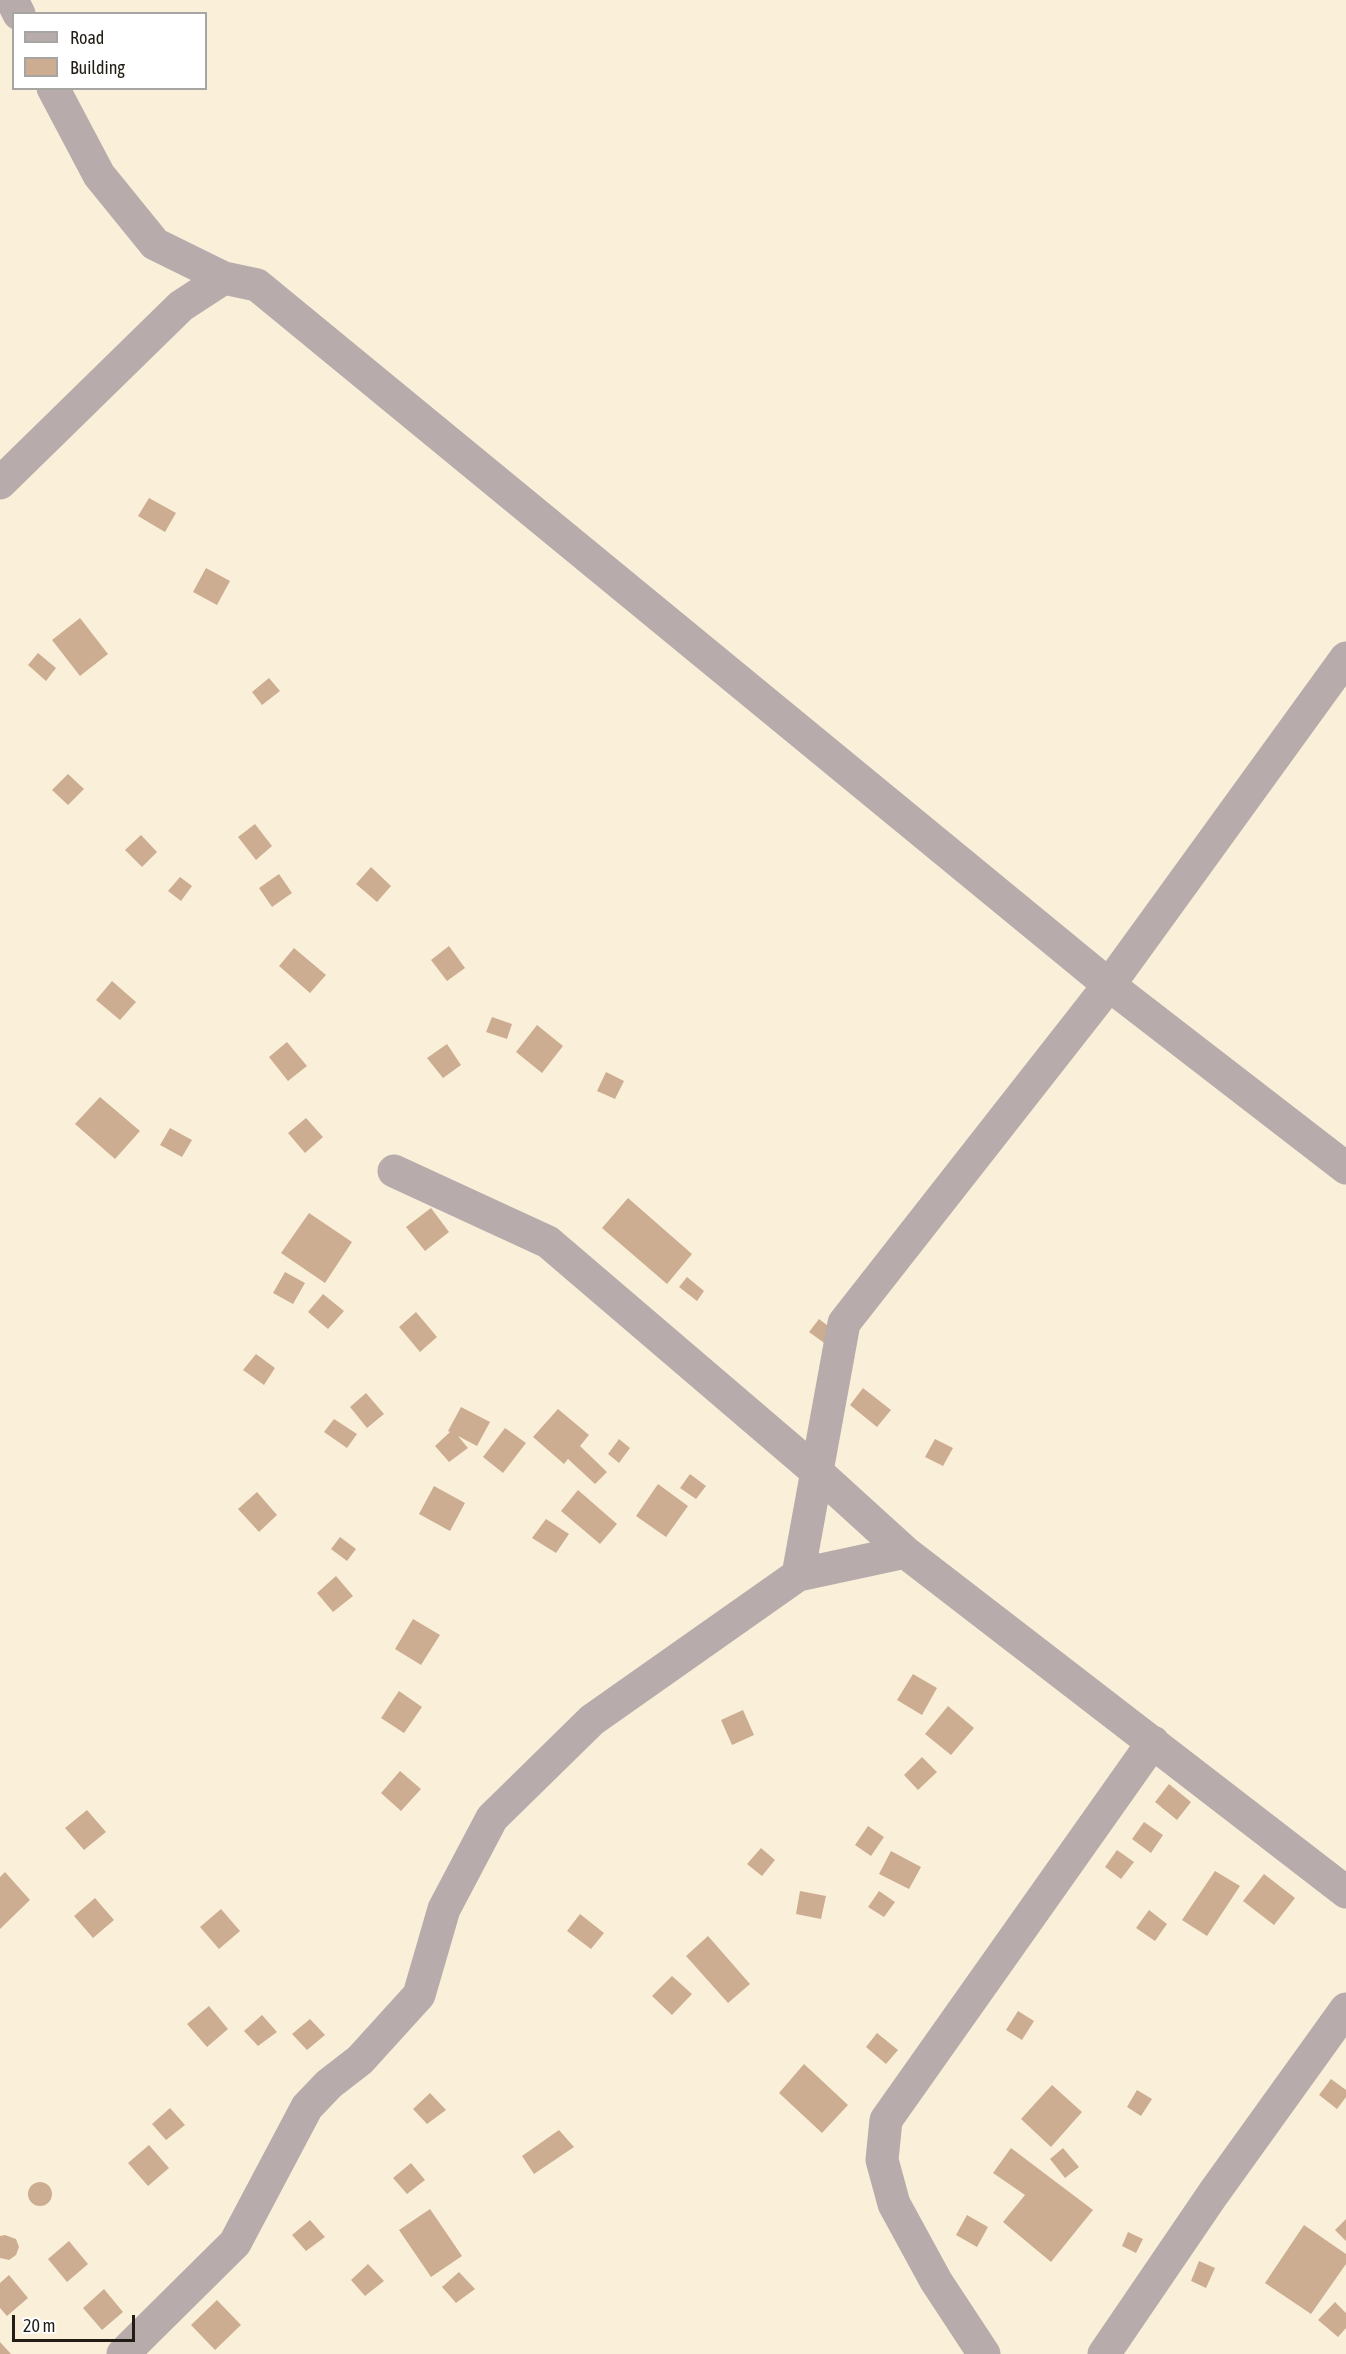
<!DOCTYPE html>
<html>
<head>
<meta charset="utf-8">
<style>
  body { margin:0 }
  #map { position:relative; width:1346px; height:2354px; overflow:hidden; background:#faf0d9; font-family:"Asap Condensed",sans-serif }
  canvas { display:block }
  .legend { position:absolute; left:12px; top:12px; width:195px; height:78px; box-sizing:border-box; background:#fff; border:2px solid #a6a5a1; margin:0; padding:8px 10px; list-style:none; font-size:18px; color:#211d15 }
  .legend li { display:flex; align-items:center; gap:12px; height:30px }
  .legend b { width:30px; border:2px solid #a6a5a1 }
  .scale { position:absolute; left:12px; top:2315px; width:123px; height:27px; box-sizing:border-box; border:3px solid #211d15; border-top:0; padding-left:8px; font-size:18px; line-height:21px; white-space:nowrap; color:#211d15; -webkit-text-stroke:4px #fff; paint-order:stroke }
</style>
</head>
<body>
<div id="map">
<canvas width="1346" height="2354"></canvas>
<ul class="legend">
<li><b style="height:8px;background:#b7abab"></b>Road</li>
<li><b style="height:16px;background:#ccad91"></b>Building</li>
</ul>
<div class="scale">20 m</div>
</div>
<script>
const c = document.querySelector('canvas').getContext('2d');
c.lineJoin = 'round';
function fillPath(path, color) { c.fillStyle = color; c.fill(path, 'evenodd'); }
const poly = rows => new Path2D(rows.map(r => 'M' + r).join(''));
function trace(path, color, width, dash) { c.strokeStyle = color; c.lineWidth = width; c.lineCap = dash ? 'butt' : 'round'; c.setLineDash(dash || []); c.stroke(path); }
fillPath(poly([
  [149,498,176,513,165,532,138,516],
  [206,568,230,581,217,605,193,592],
  [80,618,108,654,80,676,52,640],
  [38,653,56,668,46,681,28,665],
  [269,678,280,691,262,705,252,692],
  [68,774,84,789,68,805,52,790],
  [255,824,272,846,256,860,238,837],
  [141,835,157,852,142,867,125,850],
  [371,867,391,886,377,902,356,884],
  [279,874,292,893,272,907,259,888],
  [180,877,192,886,181,901,168,891],
  [449,946,465,968,447,981,431,960],
  [294,948,326,975,310,993,279,966],
  [112,981,136,1002,120,1020,96,1000],
  [492,1017,512,1024,507,1039,486,1032],
  [537,1025,563,1046,542,1073,516,1052],
  [287,1042,307,1066,288,1081,269,1057],
  [447,1044,461,1065,443,1078,427,1058],
  [606,1072,624,1081,615,1099,597,1091],
  [100,1097,140,1131,115,1159,75,1124],
  [306,1118,323,1137,305,1153,288,1133],
  [170,1128,192,1140,182,1157,160,1145],
  [628,1198,692,1254,667,1284,602,1228],
  [431,1208,449,1232,425,1251,406,1227],
  [309,1213,352,1242,325,1283,281,1253],
  [285,1272,305,1283,293,1304,273,1293],
  [687,1277,704,1291,697,1301,679,1287],
  [323,1294,344,1311,328,1329,308,1312],
  [416,1312,437,1337,420,1352,399,1327],
  [819,1319,836,1332,827,1345,809,1332],
  [256,1354,275,1368,264,1385,243,1370],
  [863,1388,891,1410,877,1427,850,1405],
  [366,1393,384,1414,367,1428,350,1407],
  [461,1407,490,1422,477,1446,458,1436,468,1448,449,1462,435,1446,450,1432,448,1431],
  [558,1409,589,1435,580,1446,607,1472,595,1484,568,1459,564,1464,533,1437],
  [334,1419,357,1434,347,1448,324,1432],
  [505,1428,526,1443,503,1473,483,1457],
  [619,1439,630,1448,619,1463,608,1454],
  [935,1439,953,1448,943,1466,925,1457],
  [690,1474,706,1486,696,1499,680,1488],
  [658,1484,688,1506,666,1537,636,1516],
  [434,1486,465,1503,450,1531,419,1514],
  [578,1490,617,1524,600,1544,561,1511],
  [257,1492,277,1515,259,1532,238,1509],
  [546,1519,569,1534,556,1553,532,1538],
  [340,1537,356,1549,347,1561,331,1549],
  [336,1576,353,1596,333,1612,317,1593],
  [413,1619,440,1635,421,1665,395,1649],
  [913,1674,937,1688,922,1715,897,1700],
  [399,1691,422,1707,404,1733,381,1718],
  [948,1706,974,1728,951,1755,925,1734],
  [743,1710,754,1735,732,1745,721,1720],
  [922,1757,937,1772,918,1790,904,1775],
  [400,1771,421,1789,401,1811,381,1793],
  [1169,1784,1191,1802,1177,1820,1155,1802],
  [87,1810,106,1832,84,1850,65,1828],
  [1144,1822,1163,1835,1151,1853,1132,1839],
  [868,1826,884,1837,871,1856,855,1845],
  [761,1848,775,1860,762,1876,747,1864],
  [1117,1850,1134,1862,1121,1879,1105,1867],
  [891,1851,921,1867,909,1889,879,1874],
  [1215,1871,1240,1886,1207,1936,1182,1920],
  [5,1872,30,1900,0,1929,0,1877],
  [1264,1874,1295,1898,1274,1925,1243,1901],
  [800,1891,826,1896,821,1919,796,1914],
  [879,1891,895,1902,884,1917,868,1907],
  [95,1898,114,1920,93,1938,74,1916],
  [221,1909,240,1931,219,1949,200,1927],
  [1149,1910,1167,1924,1155,1941,1136,1928],
  [580,1914,604,1933,591,1949,567,1931],
  [708,1936,750,1984,728,2003,686,1956],
  [672,1976,692,1994,672,2015,652,1996],
  [209,2006,228,2029,207,2047,187,2024],
  [1018,2011,1034,2021,1022,2040,1006,2030],
  [262,2015,277,2032,258,2046,244,2031],
  [310,2019,325,2035,307,2050,292,2034],
  [877,2033,898,2050,886,2064,866,2047],
  [804,2064,848,2105,822,2133,779,2093],
  [1331,2079,1346,2090,1346,2097,1337,2109,1319,2095],
  [1052,2085,1082,2112,1051,2147,1021,2119],
  [1137,2090,1152,2099,1141,2116,1127,2107],
  [430,2093,446,2110,427,2124,413,2109],
  [170,2108,185,2125,166,2140,152,2124],
  [559,2130,574,2147,534,2174,522,2156],
  [149,2145,169,2168,148,2186,128,2163],
  [1011,2148,1093,2210,1051,2262,1003,2222,1025,2195,993,2173],
  [1063,2148,1079,2167,1065,2178,1050,2159],
  [411,2163,425,2180,407,2194,393,2178],
  '28 2194a12 12 0 1 1 24 0a12 12 0 1 1-24 0Z',
  [430,2209,462,2256,431,2277,399,2230],
  [967,2215,988,2227,977,2247,956,2235],
  [1346,2219,1346,2241,1335,2230],
  [310,2220,325,2237,306,2251,292,2235],
  [1304,2225,1346,2254,1346,2264,1311,2314,1265,2283],
  [1128,2232,1143,2239,1136,2253,1122,2246],
  [5,2235,16,2239,19,2247,16,2255,9,2260,0,2258,0,2236],
  [69,2241,88,2264,67,2282,48,2259],
  [1199,2261,1215,2268,1206,2288,1191,2281],
  [368,2264,384,2281,365,2296,351,2280],
  [459,2272,475,2289,456,2303,442,2287],
  [9,2275,28,2298,7,2316,0,2308,0,2283],
  [104,2289,123,2312,102,2330,83,2308],
  [217,2300,241,2325,215,2350,191,2325],
  [1335,2302,1346,2313,1346,2328,1338,2337,1318,2320],
  [0,2342,11,2354,0,2354]
]), '#ccad91');
trace(poly([
  [12,0,19,14],
  [53,88,99,175,155,244,224,278],
  [0,483,181,306,224,278,257,285,1109,985,1346,1168],
  [394,1171,548,1242,817,1472,905,1552,1346,1892],
  [798,1575,905,1552],
  [123,2354,235,2243,307,2107,329,2084,360,2060,419,1995,444,1909,492,1818,592,1720,798,1575,844,1323,1109,985,1346,658],
  [984,2354,936,2281,894,2204,882,2160,886,2120,1153,1742],
  [1104,2354,1213,2194,1346,2009]
]), '#b7abab', 33);
</script>
</body>
</html>
